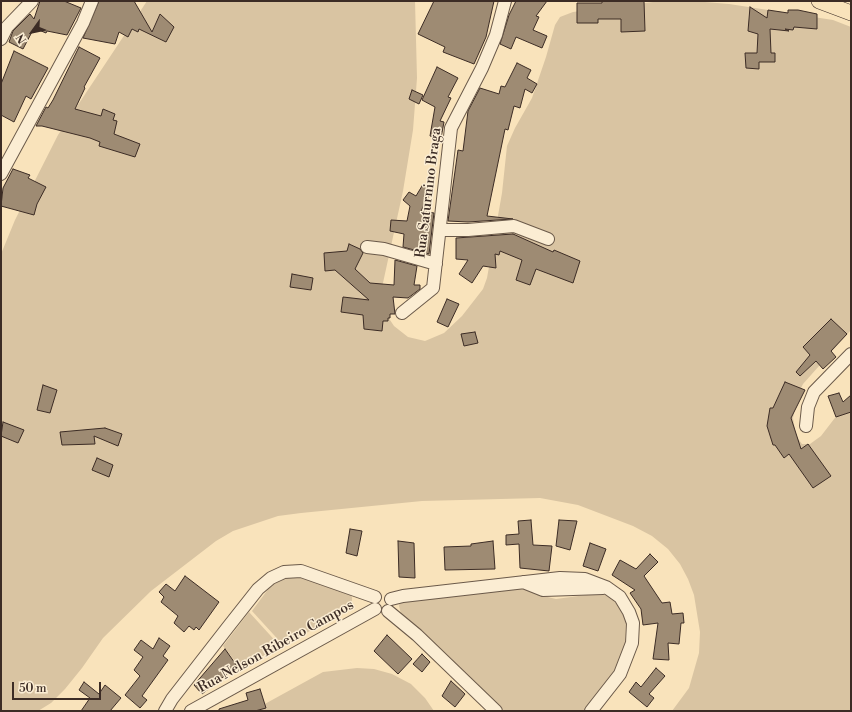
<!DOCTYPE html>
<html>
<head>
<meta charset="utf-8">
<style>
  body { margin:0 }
  #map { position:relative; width:852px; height:712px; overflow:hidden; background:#f9e3bb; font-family:"Libre Bodoni",serif }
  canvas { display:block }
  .frame { position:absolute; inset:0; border:2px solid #3c2c25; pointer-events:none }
  .north { position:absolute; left:12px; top:12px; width:40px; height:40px; -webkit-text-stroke:3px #fbedd3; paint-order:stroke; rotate:237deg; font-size:11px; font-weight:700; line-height:16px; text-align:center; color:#3c2c25 }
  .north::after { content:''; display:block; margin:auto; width:14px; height:18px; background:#3c2c25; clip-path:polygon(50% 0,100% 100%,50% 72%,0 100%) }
  .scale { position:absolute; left:12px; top:682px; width:89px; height:18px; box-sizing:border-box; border:2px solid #3c2c25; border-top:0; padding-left:5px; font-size:12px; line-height:14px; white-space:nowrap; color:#3c2c25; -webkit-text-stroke:3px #fbedd3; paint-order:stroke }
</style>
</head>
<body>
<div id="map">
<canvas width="852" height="712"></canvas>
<div class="frame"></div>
<div class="north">N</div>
<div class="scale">50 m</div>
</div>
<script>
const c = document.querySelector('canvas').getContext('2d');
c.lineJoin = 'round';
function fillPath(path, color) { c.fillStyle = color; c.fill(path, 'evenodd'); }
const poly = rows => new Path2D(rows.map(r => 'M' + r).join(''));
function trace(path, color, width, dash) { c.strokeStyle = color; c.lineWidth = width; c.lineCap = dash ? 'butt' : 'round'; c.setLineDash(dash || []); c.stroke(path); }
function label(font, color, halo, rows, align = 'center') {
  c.font = font + ' "Libre Bodoni",serif'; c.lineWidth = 3; c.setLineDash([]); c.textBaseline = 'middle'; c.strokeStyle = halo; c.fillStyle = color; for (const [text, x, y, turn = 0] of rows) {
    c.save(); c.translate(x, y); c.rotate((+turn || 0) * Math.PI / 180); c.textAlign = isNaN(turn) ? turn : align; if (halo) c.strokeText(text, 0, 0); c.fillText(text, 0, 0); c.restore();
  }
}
fillPath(poly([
  [147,1,415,1,417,78,413,130,403,191,381,292,386,314,394,326,408,337,425,341,444,333,462,316,483,289,487,278,502,193,507,146,515,128,532,98,546,57,555,25,560,17,573,12,653,2,693,1,729,4,833,20,851,27,851,330,803,384,798,394,793,418,796,436,802,444,810,444,821,436,851,397,851,711,672,711,689,688,699,653,700,632,694,595,688,579,680,564,668,549,652,536,633,526,578,505,540,498,422,501,301,513,278,516,233,531,216,541,151,591,103,638,82,668,65,689,51,703,38,711,1,711,1,254,15,220,58,135],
  [291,576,304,577,348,590,352,597,352,603,339,614,284,646,252,611,269,588,280,580],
  [514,586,527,589,535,594,556,599,601,593,610,597,620,607,626,622,625,647,615,675,583,711,504,711,420,632,401,614,399,606,400,601],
  [249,612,280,646,241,669,223,646],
  [357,668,374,669,392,674,411,684,425,698,434,711,252,711,323,672]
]), '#d9c4a2');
const building = poly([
  [40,1,64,1,81,8,67,35,47,31,46,33,34,28,23,49,9,42,13,31,30,14,34,19,40,1],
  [99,1,134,1,152,32,160,14,174,27,166,42,139,29,138,32,132,29,128,37,119,32,115,44,83,38,99,1],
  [434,1,494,1,486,37,474,64,443,52,445,47,418,34,434,1],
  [516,1,547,1,536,16,539,17,533,30,547,36,542,48,516,37,511,49,500,44,509,15,516,1],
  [602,1,644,1,645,31,621,32,621,19,598,19,598,23,577,23,577,3,602,3,602,1],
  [750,7,767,18,768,10,788,13,788,10,798,10,817,14,817,29,794,27,793,30,785,29,789,31,770,29,771,53,775,53,775,62,759,62,759,69,746,68,745,53,757,53,758,34,748,31,750,7],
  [79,47,100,58,84,87,85,88,75,109,101,116,103,109,115,114,113,120,117,121,114,134,140,144,135,157,99,146,100,142,90,138,42,126,36,126,46,107,48,108,53,100,79,47],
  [14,51,48,68,31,99,26,96,14,122,1,115,1,84,14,51],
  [517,63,531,70,527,78,537,84,532,93,525,89,520,108,514,106,508,130,505,129,487,216,513,219,468,222,448,221,458,150,463,151,468,111,480,88,499,94,501,86,505,87,517,63],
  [437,67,458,78,448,97,451,98,440,121,444,122,441,138,430,136,435,107,422,100,437,67],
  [412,90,423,95,419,104,409,99,412,90],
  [13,169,30,175,28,178,46,187,37,204,34,215,1,206,3,188,13,169],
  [422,186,432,190,421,211,434,213,429,254,403,247,404,234,390,231,391,220,407,221,410,206,403,200,409,192,416,196,422,186],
  [513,234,553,252,554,250,580,261,573,283,536,269,530,285,516,280,522,260,500,251,499,255,495,254,496,268,483,266,472,283,459,274,468,260,456,259,456,238,513,234],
  [349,244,360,249,363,253,355,269,370,283,394,285,395,260,417,266,414,285,420,285,420,289,408,298,393,297,395,314,390,314,390,318,388,318,388,321,383,321,382,331,364,329,363,315,341,312,343,297,369,300,335,270,325,271,324,253,347,251,349,244],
  [292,274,313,278,311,290,290,287,292,274],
  [447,299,459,304,448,327,437,322,447,299],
  [831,319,847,334,831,351,836,357,823,369,816,361,800,376,796,372,810,355,803,347,831,319],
  [475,332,478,343,464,346,461,334,475,332],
  [785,382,805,390,791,418,801,449,808,444,831,476,813,488,789,454,784,458,775,445,773,445,767,426,770,408,773,408,785,382],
  [43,385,57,390,50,413,37,410,43,385],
  [839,393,843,402,851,395,851,412,836,417,828,396,839,393],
  [3,422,24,430,18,443,1,436,3,422],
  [105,428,122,434,118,446,94,436,95,444,62,445,60,432,105,428],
  [97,458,113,465,109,477,92,470,97,458],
  [531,520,533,545,552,546,549,571,520,568,519,544,506,545,506,535,519,534,518,521,531,520],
  [559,520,577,521,570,550,556,546,559,520],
  [350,529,362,531,357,556,346,553,350,529],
  [398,541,414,543,415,578,399,577,398,541],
  [493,541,495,569,445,570,444,547,471,546,471,544,493,541],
  [590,543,606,549,598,571,583,566,590,543],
  [650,554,658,562,644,576,662,603,670,602,672,614,683,613,684,623,681,623,679,644,668,643,669,660,653,659,658,623,643,625,641,609,630,593,635,590,612,575,620,560,636,569,650,554],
  [185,576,219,602,199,630,196,627,194,630,189,626,184,632,174,623,178,616,161,602,164,597,159,592,166,584,175,591,185,576],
  [387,635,412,659,398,674,374,651,387,635],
  [159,638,170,646,163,656,168,660,142,696,147,700,140,708,125,695,140,676,134,670,143,657,134,650,141,640,153,649,159,638],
  [225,649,237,666,202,694,194,685,225,649],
  [422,654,430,662,422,672,413,664,422,654],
  [656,668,665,676,649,694,654,698,647,707,629,692,636,682,641,687,656,668],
  [451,681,465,694,455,707,442,696,451,681],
  [84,682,99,694,105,685,121,698,110,711,81,711,90,698,79,690,84,682],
  [260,689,266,708,255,711,219,711,219,709,248,700,246,693,260,689]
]);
fillPath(building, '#9e8b73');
trace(building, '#3c2c25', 1);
const minor = poly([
  [1,39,7,27,32,1],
  [1,174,83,23,92,1],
  [440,230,468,230,514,226,548,239],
  [367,247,384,249,436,264],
  [402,313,433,288,451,128,482,68,496,35,505,1],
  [806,426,808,407,814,392,851,354],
  [523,582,543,590,603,588],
  [391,599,403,596,560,578,585,579,606,587,620,597,629,612,633,623,632,643,620,674,591,711],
  [388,611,417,635,496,711],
  [165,711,172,699,228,627,258,589,271,578,284,572,301,571,375,597],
  [191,711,375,609]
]);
const major = poly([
  [819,1,851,13]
]);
trace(minor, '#6b5a4a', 14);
trace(major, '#3c2c25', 16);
trace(minor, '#fbedd3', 12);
trace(major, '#f9e3bb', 15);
label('14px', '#3c2c25', '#fbedd3', [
  ["Rua Saturnino Braga",429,193,-83],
  ["Rua Nelson Ribeiro Campos",276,647,-29]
]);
</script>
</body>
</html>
